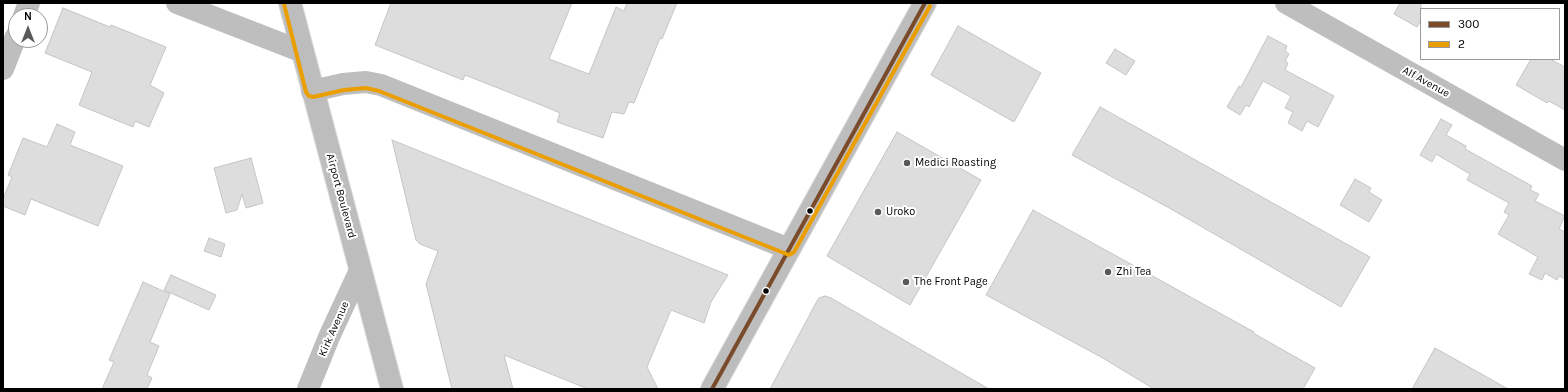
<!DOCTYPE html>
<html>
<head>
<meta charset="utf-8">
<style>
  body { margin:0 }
  #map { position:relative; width:1568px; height:392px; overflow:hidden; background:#fff; font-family:Karla,sans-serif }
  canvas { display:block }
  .frame { position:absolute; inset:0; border:4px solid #000; pointer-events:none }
  .legend { position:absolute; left:1420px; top:8px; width:140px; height:52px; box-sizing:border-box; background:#fff; border:1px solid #999; margin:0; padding:5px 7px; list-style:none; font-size:12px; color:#000 }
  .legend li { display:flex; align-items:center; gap:8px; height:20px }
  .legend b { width:20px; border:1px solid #999 }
  .north { position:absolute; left:8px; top:8px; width:40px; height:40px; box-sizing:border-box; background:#fff; border:1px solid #999; border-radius:50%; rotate:0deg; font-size:11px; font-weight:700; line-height:16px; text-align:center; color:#000 }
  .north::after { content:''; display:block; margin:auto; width:14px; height:18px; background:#595959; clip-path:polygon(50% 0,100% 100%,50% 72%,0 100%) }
</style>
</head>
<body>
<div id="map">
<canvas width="1568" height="392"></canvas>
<div class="frame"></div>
<ul class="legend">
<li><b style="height:5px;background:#7a4b2a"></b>300</li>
<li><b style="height:5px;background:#eb9e00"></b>2</li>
</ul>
<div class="north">N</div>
</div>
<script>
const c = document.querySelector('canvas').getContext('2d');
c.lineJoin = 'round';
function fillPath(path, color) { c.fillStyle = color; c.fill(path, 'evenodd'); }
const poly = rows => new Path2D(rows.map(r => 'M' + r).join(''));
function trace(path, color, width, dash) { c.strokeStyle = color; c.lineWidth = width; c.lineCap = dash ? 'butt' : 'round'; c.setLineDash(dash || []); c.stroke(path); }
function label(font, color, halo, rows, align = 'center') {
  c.font = font + ' Karla,sans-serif'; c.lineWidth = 4; c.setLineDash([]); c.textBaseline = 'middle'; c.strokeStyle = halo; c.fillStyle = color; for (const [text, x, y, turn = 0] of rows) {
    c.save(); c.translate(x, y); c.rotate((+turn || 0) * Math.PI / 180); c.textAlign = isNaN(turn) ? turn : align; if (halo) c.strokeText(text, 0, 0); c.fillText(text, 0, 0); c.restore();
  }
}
const building = poly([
  [391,3,572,3,549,59,589,74,616,7,624,11,627,3,677,3,662,39,660,38,634,103,629,102,624,114,612,112,603,138,557,122,560,113,546,107,465,75,463,80,375,45,391,3],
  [1400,3,1421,3,1421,20,1417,27,1394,14,1400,3],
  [63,8,110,27,111,25,166,47,150,85,164,93,149,127,135,121,133,127,79,105,92,72,45,53,63,8],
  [958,26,1041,73,1014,122,931,75,958,26],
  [1268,36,1287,46,1285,51,1289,54,1285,61,1288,63,1285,70,1334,96,1318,127,1307,121,1302,131,1288,123,1293,112,1285,108,1291,96,1263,81,1249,107,1246,105,1240,115,1227,107,1239,86,1241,87,1268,36],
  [1115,49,1135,61,1126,75,1106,63,1115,49],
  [1531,59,1550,59,1565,67,1565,110,1549,101,1547,103,1516,85,1531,59],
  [1100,107,1370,257,1341,307,1171,209,1072,155,1100,107],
  [1441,119,1452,125,1446,135,1466,146,1465,149,1532,186,1530,190,1539,194,1535,201,1565,216,1559,229,1565,232,1565,279,1559,276,1557,280,1545,273,1542,280,1529,274,1538,257,1498,234,1509,215,1504,212,1509,203,1467,180,1470,174,1436,154,1432,162,1420,155,1441,119],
  [57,124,75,132,70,145,123,166,98,226,31,199,25,215,3,206,3,199,12,177,8,175,23,138,47,147,57,124],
  [897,132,981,180,910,305,827,256,897,132],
  [392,140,728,275,711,302,704,323,671,310,647,367,658,389,588,389,504,355,513,389,452,389,426,284,438,251,420,244,416,240,392,140],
  [251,158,263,203,246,208,242,194,237,210,226,213,214,168,251,158],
  [1355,179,1371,188,1369,192,1382,200,1369,222,1340,205,1355,179],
  [1033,210,1254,332,1253,333,1315,368,1303,389,1154,389,1101,357,986,295,1033,210],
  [209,238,225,244,221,257,204,251,209,238],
  [171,275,216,295,209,310,164,290,171,275],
  [143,282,170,294,150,342,159,346,147,375,152,378,147,389,102,389,114,362,109,360,143,282],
  [825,296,831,298,989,389,770,389,817,301,819,298,825,296],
  [1435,348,1485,376,1508,389,1412,389,1435,348]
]);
fillPath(building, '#ddd');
trace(building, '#c5c5c5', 1);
const major = poly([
  [290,3,392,389],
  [712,389,925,3]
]);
trace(major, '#dbdbdb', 24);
trace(poly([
  [177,3,303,52],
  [1286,3,1565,160],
  [24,16,29,3],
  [3,69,16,36],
  [312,91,343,84,366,82,381,85,789,249],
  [308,389,329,337,360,270]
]), '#bebebe', 22);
trace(major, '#bdbdbd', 22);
trace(poly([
  [712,389,925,3]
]), '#7a4b2a', 4);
trace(poly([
  [284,4,306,92,309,96,313,97,344,90,366,88,379,91,789,255,794,252,930,6]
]), '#eb9e00', 4);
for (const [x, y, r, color] of [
  [907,163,4,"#595959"],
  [810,211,3.5,"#000"],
  [878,212,4,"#595959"],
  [1108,272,4,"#595959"],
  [906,282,4,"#595959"],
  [766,291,3.5,"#000"]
]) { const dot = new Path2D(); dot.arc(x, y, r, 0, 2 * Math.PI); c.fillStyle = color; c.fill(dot); trace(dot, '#fff', 1.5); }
label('11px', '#000', '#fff', [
  ["Alf Avenue",1426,82,29],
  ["Airport Boulevard",341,196,75],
  ["Kirk Avenue",334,329,-66]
]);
label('11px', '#000', '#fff', [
  ["Medici Roasting",915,163],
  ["Uroko",886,212],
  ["Zhi Tea",1116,272],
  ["The Front Page",914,282]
], 'left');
</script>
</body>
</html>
